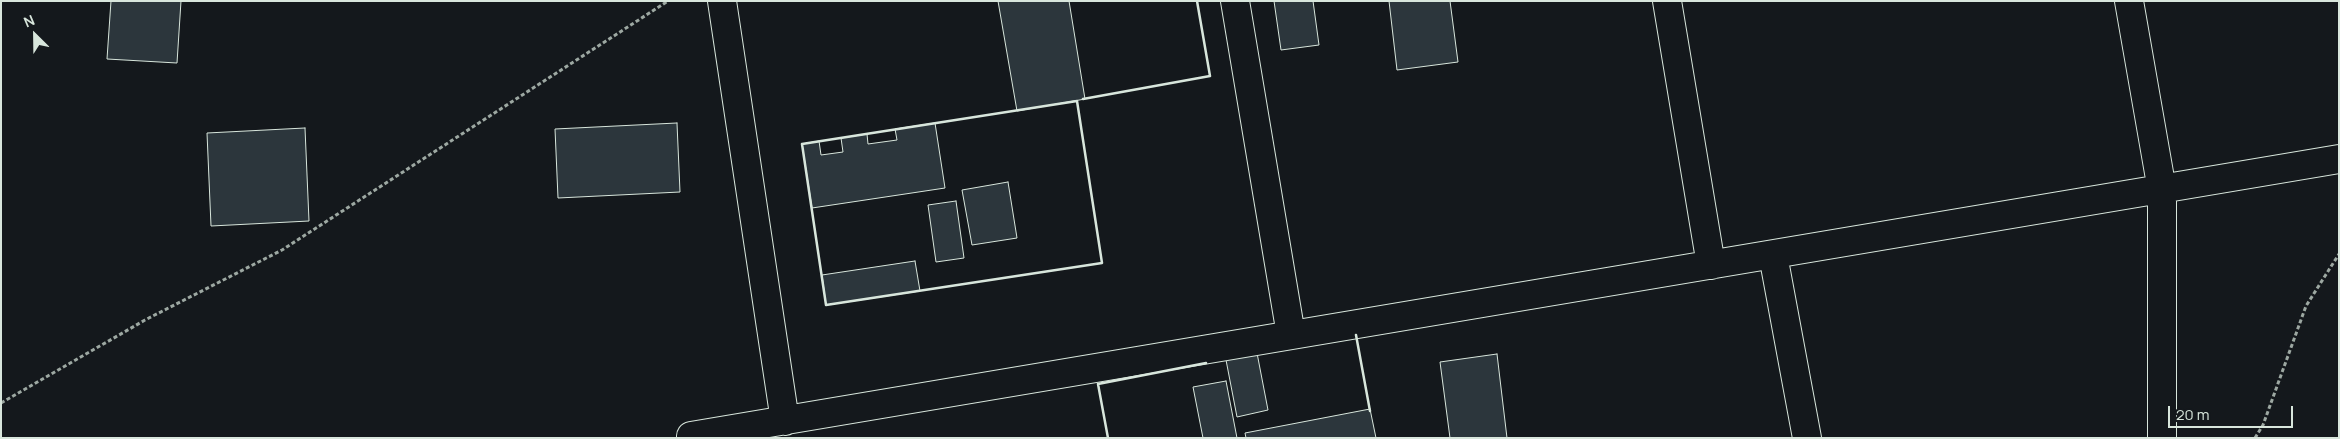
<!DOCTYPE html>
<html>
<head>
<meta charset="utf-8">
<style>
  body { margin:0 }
  #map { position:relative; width:2340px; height:439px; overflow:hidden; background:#14181c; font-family:Manrope,sans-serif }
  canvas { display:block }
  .frame { position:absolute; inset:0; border:2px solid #d8e6dc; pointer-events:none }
  .north { position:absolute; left:10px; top:10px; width:50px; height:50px; -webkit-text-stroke:4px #14181c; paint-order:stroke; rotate:337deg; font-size:14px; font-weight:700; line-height:20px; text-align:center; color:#d8e6dc }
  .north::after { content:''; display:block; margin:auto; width:18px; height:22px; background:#d8e6dc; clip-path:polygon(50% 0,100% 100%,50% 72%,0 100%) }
  .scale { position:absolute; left:2168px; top:406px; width:125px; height:22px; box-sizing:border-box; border:2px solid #d8e6dc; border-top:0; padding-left:6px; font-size:15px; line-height:18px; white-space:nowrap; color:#d8e6dc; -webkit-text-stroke:4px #14181c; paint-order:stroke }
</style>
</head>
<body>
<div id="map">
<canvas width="2340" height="439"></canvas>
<div class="frame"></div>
<div class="north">N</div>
<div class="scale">20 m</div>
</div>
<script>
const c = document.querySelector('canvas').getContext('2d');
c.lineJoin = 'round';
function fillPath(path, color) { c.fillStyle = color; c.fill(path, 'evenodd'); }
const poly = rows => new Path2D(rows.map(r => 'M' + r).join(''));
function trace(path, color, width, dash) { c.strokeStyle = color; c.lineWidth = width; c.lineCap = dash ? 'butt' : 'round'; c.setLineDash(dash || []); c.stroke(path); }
const building = poly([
  [111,1,181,1,177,63,107,59,111,1],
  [998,1,1069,1,1085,99,1017,111,998,1],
  [1274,1,1313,1,1319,45,1281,50,1274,1],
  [1389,1,1450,1,1458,62,1397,70,1389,1],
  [677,123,680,192,558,198,555,129,677,123],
  [935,123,945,188,812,208,802,144,819,141,821,155,843,152,841,138,867,134,868,144,897,140,895,129,935,123],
  [305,128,309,221,211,226,207,133,305,128],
  [1008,182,1017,238,972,245,962,190,1008,182],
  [956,201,964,258,936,262,928,205,956,201],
  [915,261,920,291,826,305,822,275,915,261],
  [1257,353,1268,410,1237,417,1226,360,1257,353],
  [1497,354,1507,438,1450,438,1440,362,1497,354],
  [1226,381,1237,438,1203,438,1193,387,1226,381],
  [1370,409,1376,438,1246,438,1245,433,1370,409]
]);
fillPath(building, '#2c363c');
trace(building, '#d8e6dc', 1);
const minor = poly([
  [722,1,785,421],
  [1235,1,1291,335],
  [1667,1,1711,265],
  [2129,1,2162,190,2162,438],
  [1773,255,1807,438],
  [691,436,2339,159]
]);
trace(minor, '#d8e6dc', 30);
trace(poly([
  [1,403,145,320,282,250,668,1],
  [2255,438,2263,425,2306,306,2339,254]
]), '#9da8a2', 3, [4, 2.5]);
trace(minor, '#14181c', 28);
trace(poly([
  [1083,99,1210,76,1197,1],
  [1077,101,1102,263,826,305,802,144,1077,101],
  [1356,335,1370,411],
  [1108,438,1098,384,1206,363]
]), '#d8e6dc', 2.5);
</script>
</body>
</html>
